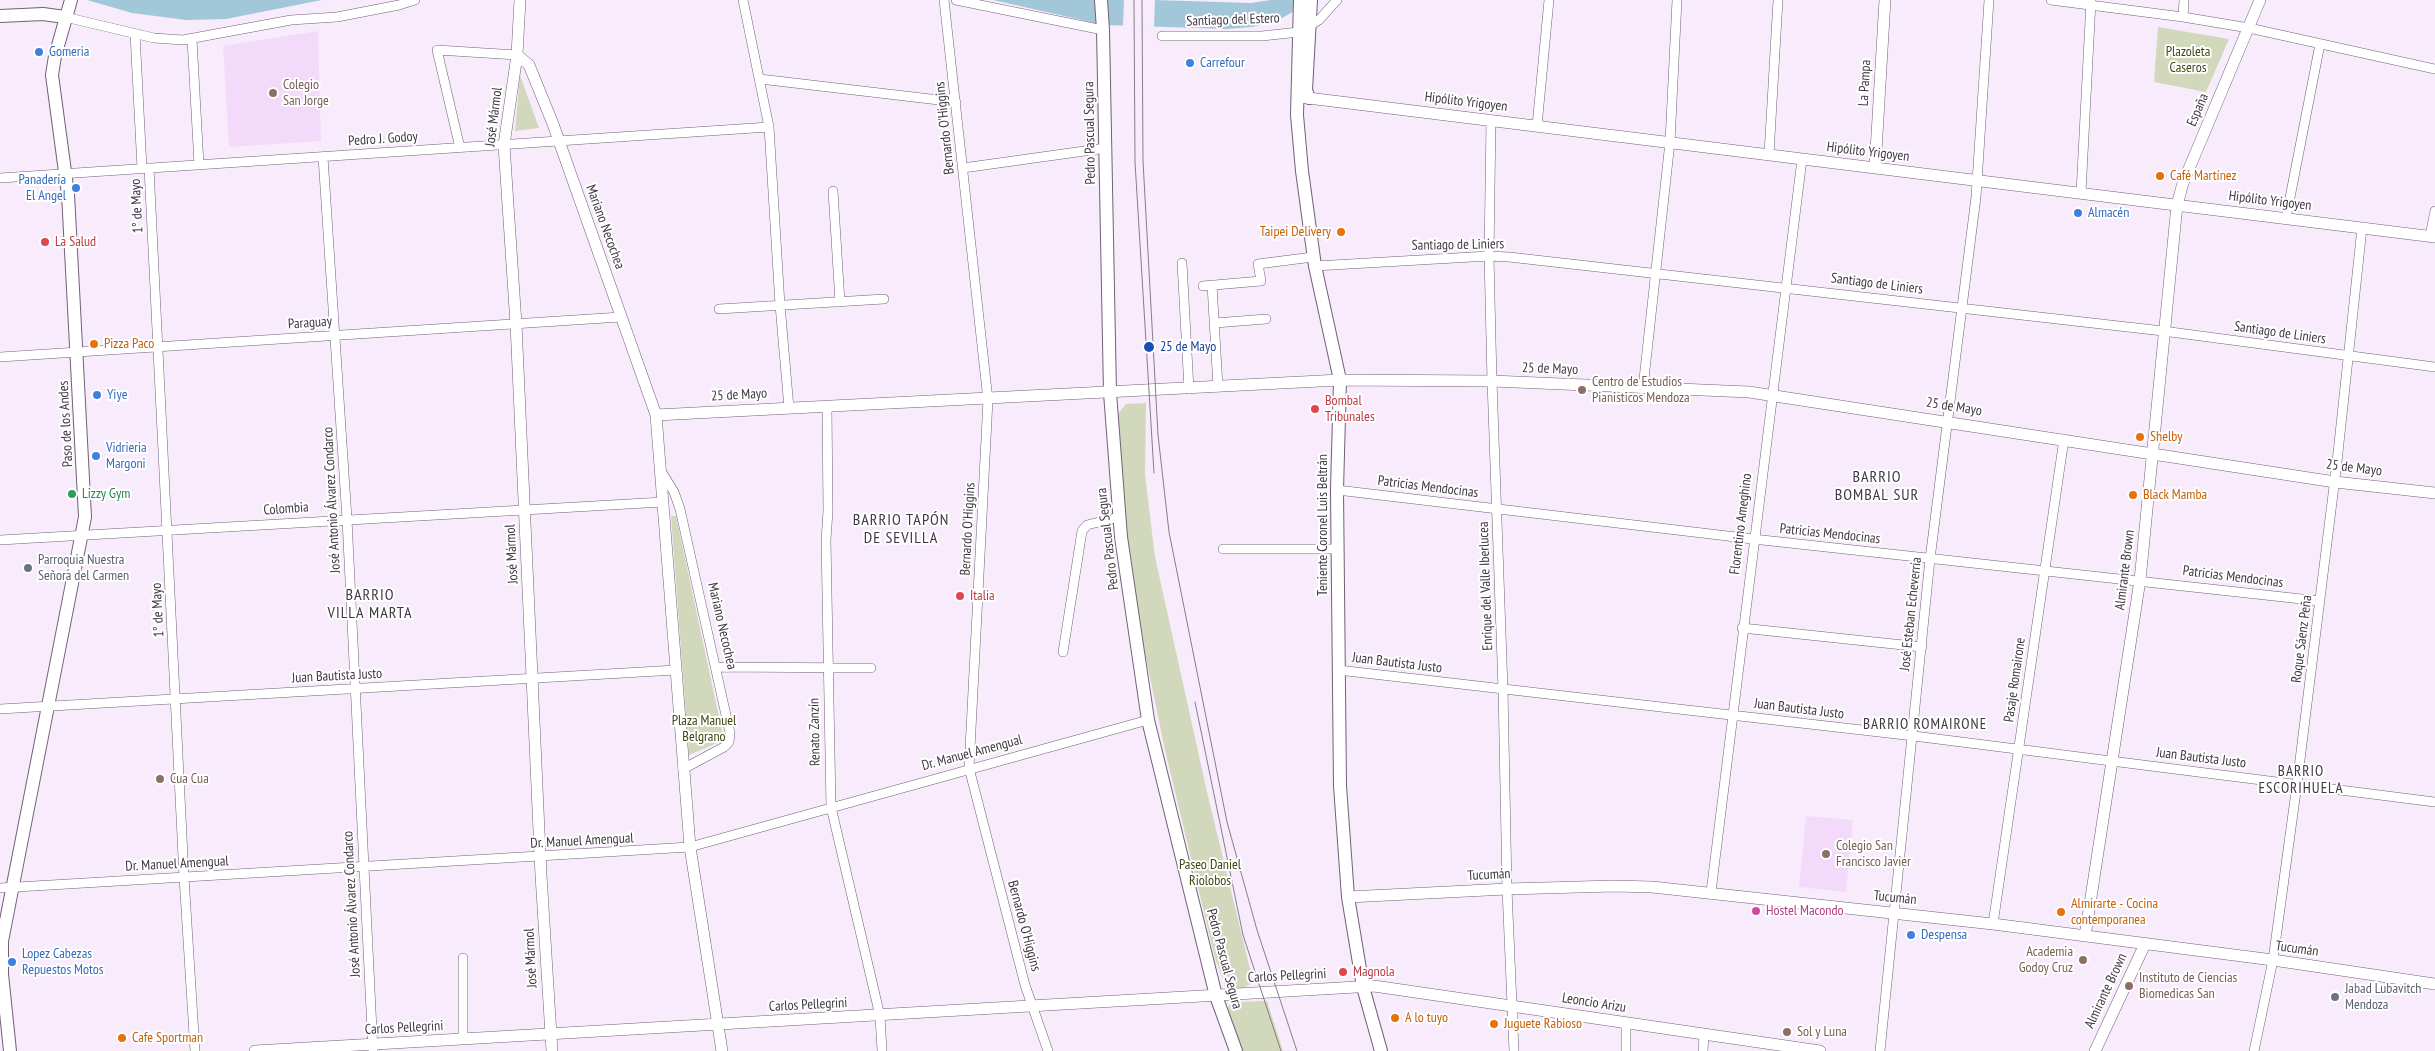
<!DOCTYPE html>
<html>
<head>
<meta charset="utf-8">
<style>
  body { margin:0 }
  canvas { display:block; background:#f8ecfc }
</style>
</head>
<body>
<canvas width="2435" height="1051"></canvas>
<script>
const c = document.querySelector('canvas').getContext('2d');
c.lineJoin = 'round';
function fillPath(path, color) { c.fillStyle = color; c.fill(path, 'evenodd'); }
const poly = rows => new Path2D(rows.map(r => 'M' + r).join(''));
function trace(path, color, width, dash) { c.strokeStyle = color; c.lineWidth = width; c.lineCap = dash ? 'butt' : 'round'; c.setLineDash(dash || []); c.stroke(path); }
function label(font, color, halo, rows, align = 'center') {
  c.font = font + ' "PT Sans Narrow",sans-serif'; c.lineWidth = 4; c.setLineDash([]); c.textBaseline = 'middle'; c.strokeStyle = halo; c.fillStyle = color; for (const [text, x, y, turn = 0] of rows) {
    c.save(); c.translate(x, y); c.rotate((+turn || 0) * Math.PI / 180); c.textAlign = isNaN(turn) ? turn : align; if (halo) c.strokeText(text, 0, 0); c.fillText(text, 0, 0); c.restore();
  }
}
fillPath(poly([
  [318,31,321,141,229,147,223,46],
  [1806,816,1853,820,1846,892,1799,887]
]), '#f3dafb');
fillPath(poly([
  [2158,27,2229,39,2206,92,2154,82],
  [520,75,539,128,515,131],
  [1146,403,1145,474,1155,557,1207,792,1251,973,1253,983,1242,988,1227,988,1225,985,1215,958,1165,750,1142,638,1128,547,1117,415,1126,404],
  [671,516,676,516,722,731,721,738,717,743,689,755],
  [1267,1001,1283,1051,1243,1051,1228,1008,1230,1004,1237,1002]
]), '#d1d8bc');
fillPath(poly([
  [87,0,322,0,226,19,186,20,132,13],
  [993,0,1154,0,1251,3,1271,0,1309,0,1296,10,1277,21,1252,27,1226,29,1104,25]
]), '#a2c7d8');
fillPath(poly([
  [1124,0,1155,0,1154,27,1123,26]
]), '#f8ecfc');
const minor = poly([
  [743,0,769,127,780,305,789,408],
  [944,0,988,400,969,768,1025,985,1048,1051],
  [956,0,1103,30],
  [2051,0,2183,17,2249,28,2435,69],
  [65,17,154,38,183,40,291,20,337,17,399,5,415,0],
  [2183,17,2184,0],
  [135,34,142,168],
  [1162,36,1262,36,1299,32,1319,20,1337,0],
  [192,39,199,165],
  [760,79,956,102],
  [1491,120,1489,256,1492,381,1503,689,1507,889,1514,1051],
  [1537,126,1549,0],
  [460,148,437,50,517,55],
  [1769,154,1778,0],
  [323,157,347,519,373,1051],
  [149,168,184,877,195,1051],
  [963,168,1106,148],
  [0,178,769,127],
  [833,191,840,302],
  [2081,193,2091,1],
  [2286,218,2320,44],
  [2430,236,2435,211],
  [1182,263,1189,389],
  [1315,266,1489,256,1509,257,2163,331,2435,367],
  [1212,285,1218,387],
  [1203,286,1261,281,1258,264,1313,257],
  [719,309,884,299],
  [1215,323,1266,319],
  [0,357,621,317],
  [1643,388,1670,142,1677,0],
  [827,406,828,511,826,540,831,807,880,1016,882,1051],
  [661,471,674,492,680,509,730,733,729,742,724,747,683,769],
  [1337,490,1753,539,2320,601],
  [0,540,663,502],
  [1223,549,1338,549],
  [1742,628,1922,647],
  [1063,652,1082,531,1087,525,1119,517],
  [716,667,871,668],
  [1338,670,1914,736,2435,802],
  [0,709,676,670],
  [0,888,690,847,1148,720],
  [1711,892,1802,159],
  [1993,924,2064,439],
  [463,958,463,1039],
  [1626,1023,1626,1051],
  [1703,1051,1704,1035],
  [1880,1051,1930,559,1976,197,1989,0],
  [2254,1051,2273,960,2297,784,2337,462,2362,228]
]);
const tertiary = poly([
  [520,0,517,55,504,145,516,324,541,875,552,1051],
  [517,55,529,65,553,124,656,415,690,847,722,1051],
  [1300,97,2435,237],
  [1875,168,1885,0],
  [656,415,1340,380,1492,381,1749,392,2335,482,2435,493],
  [1348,897,1507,889,1614,886,1652,887,1993,924,2273,960,2435,984],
  [2085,936,2140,580,2177,205,2183,183,2260,0],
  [255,1051,1374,986,1820,1051],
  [2095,1051,2145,944]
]);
const secondary = poly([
  [1101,0,1103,30,1110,393,1121,537,1148,720,1216,996,1236,1051],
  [1300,0,1297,115,1302,171,1315,266,1340,380,1337,490,1340,786,1348,897,1363,987,1381,1051],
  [0,16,43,14,65,17],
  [1309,98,1306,90,1311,0],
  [10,1051,2,974,2,941,85,517,68,194,52,75,55,56,71,0]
]);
trace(minor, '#716077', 10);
trace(tertiary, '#716077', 12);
trace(secondary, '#716077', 14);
trace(minor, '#fff', 9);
trace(tertiary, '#fff', 11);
trace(secondary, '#fff', 12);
trace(poly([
  [1134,0,1135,162,1154,473],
  [1142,0,1143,161,1158,435,1169,532,1227,822,1257,930,1297,1051],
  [1195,702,1243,935,1281,1051]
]), '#867c89', 1);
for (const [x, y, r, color] of [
  [39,52,5,"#3f7fe0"],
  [1190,63,5,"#3f7fe0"],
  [273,93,5,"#8d6e63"],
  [2160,176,5,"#e8710a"],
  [76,188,5,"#3f7fe0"],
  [2078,213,5,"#3f7fe0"],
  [1341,232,5,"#e8710a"],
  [45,242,5,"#e0444e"],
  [94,344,5,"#e8710a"],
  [1149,347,6,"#1a4fb4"],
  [1582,390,5,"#8d6e63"],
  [97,395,5,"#3f7fe0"],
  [1315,409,5,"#e0444e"],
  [2140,437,5,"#e8710a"],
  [96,456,5,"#3f7fe0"],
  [72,494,5,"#2e9e5b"],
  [2133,495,5,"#e8710a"],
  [28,568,5,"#6b7280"],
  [960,596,5,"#e0444e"],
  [160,779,5,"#8d6e63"],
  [1826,854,5,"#8d6e63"],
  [1756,911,5,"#d1479c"],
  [2061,912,5,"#e8710a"],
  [1911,935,5,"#3f7fe0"],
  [2083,960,5,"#8d6e63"],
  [12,962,5,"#3f7fe0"],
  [1343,972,5,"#e0444e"],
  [2129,986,5,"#8d6e63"],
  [2335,997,5,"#6b7280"],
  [1395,1018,5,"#e8710a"],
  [1494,1024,5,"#e8710a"],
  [1787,1032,5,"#8d6e63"],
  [122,1038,5,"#e8710a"]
]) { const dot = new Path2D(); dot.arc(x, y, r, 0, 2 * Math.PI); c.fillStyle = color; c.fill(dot); trace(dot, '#fff', 2); }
label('14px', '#3f3742', '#fff', [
  ["Santiago del Estero",1233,20,-2],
  ["La Pampa",1865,83,-87],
  ["Hipólito Yrigoyen",1466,102,7],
  ["España",2198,110,-67],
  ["José Mármol",494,117,-83],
  ["Bernardo O'Higgins",945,128,-96],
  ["Pedro Pascual Segura",1090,133,-91],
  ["Pedro J. Godoy",383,139,-4],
  ["Hipólito Yrigoyen",1868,152,7],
  ["Hipólito Yrigoyen",2270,201,7],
  ["1° de Mayo",137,206,-93],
  ["Mariano Necochea",605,227,70],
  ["Santiago de Liniers",1458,245,-1],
  ["Santiago de Liniers",1877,284,7],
  ["Paraguay",310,323,-4],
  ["Santiago de Liniers",2280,333,8],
  ["25 de Mayo",1550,369,2],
  ["25 de Mayo",739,395,-3],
  ["25 de Mayo",1954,407,9],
  ["Paso de los Andes",66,424,-93],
  ["25 de Mayo",2354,468,7],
  ["Patricias Mendocinas",1428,487,7],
  ["José Antonio Álvarez Condarco",332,500,-93],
  ["Colombia",286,509,-4],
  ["Florentino Ameghino",1741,524,-83],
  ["Teniente Coronel Luis Beltrán",1323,525,-90],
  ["Bernardo O'Higgins",968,529,-87],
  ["Patricias Mendocinas",1830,534,6],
  ["Pedro Pascual Segura",1108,539,-97],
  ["José Mármol",512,554,-93],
  ["Almirante Brown",2125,570,-83],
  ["Patricias Mendocinas",2233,577,7],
  ["Enrique del Valle Iberlucea",1486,586,-92],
  ["1° de Mayo",158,610,-93],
  ["José Esteban Echeverría",1911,614,-84],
  ["Mariano Necochea",722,626,77],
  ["Roque Sáenz Peña",2302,639,-83],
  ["Juan Bautista Justo",1397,663,7],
  ["Juan Bautista Justo",337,676,-3],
  ["Pasaje Romairone",2015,680,-82],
  ["Juan Bautista Justo",1799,709,7],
  ["Renato Zanzín",815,732,-91],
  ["Dr. Manuel Amengual",972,753,-15],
  ["Juan Bautista Justo",2201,758,7],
  ["Dr. Manuel Amengual",582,841,-3],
  ["Dr. Manuel Amengual",177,864,-3],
  ["Tucumán",1489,875,-3],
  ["Tucumán",1895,898,6],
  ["José Antonio Álvarez Condarco",352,904,-93],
  ["Bernardo O'Higgins",1024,926,75],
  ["Tucumán",2297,949,8],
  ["José Mármol",531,958,-93],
  ["Pedro Pascual Segura",1224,959,75],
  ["Carlos Pellegrini",1287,976,-3],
  ["Almirante Brown",2106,991,-65],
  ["Leoncio Arizu",1594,1003,9],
  ["Carlos Pellegrini",808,1005,-3],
  ["Carlos Pellegrini",404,1028,-3]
]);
label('14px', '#366cbe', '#fff', [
  ["Gomeria",49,52],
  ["Carrefour",1200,63],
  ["Panadería",66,180,"right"],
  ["El Angel",66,196,"right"],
  ["Almacén",2088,213],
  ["Yiye",107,395],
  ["Vidrieria",106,448],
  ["Margoni",106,464],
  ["Despensa",1921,935],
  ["Lopez Cabezas",22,954],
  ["Repuestos Motos",22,970]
], 'left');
label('14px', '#3c4610', '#fff', [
  ["Plazoleta",2188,52],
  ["Caseros",2188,68],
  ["Plaza Manuel",704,721],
  ["Belgrano",704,737],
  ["Paseo Daniel",1210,865],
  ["Riolobos",1210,881]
]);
label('14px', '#785e54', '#fff', [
  ["Colegio",283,85],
  ["San Jorge",283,101],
  ["Centro de Estudios",1592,382],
  ["Pianisticos Mendoza",1592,398],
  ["Cua Cua",170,779],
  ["Colegio San",1836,846],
  ["Francisco Javier",1836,862],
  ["Academia",2073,952,"right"],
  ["Godoy Cruz",2073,968,"right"],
  ["Instituto de Ciencias",2139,978],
  ["Biomedicas San",2139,994],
  ["Sol y Luna",1797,1032]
], 'left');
label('14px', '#c56008', '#fff', [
  ["Café Martínez",2170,176],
  ["Taipei Delivery",1331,232,"right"],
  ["Pizza Paco",104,344],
  ["Shelby",2150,437],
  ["Black Mamba",2143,495],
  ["Almirarte - Cocina",2071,904],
  ["contemporanea",2071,920],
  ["A lo tuyo",1405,1018],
  ["Juguete Rabioso",1504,1024],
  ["Cafe Sportman",132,1038]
], 'left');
label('14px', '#be3a42', '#fff', [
  ["La Salud",55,242],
  ["Bombal",1325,401],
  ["Tribunales",1325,417],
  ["Italia",970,596],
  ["Magnola",1353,972]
], 'left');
label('14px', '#164399', '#fff', [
  ["25 de Mayo",1160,347]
], 'left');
label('14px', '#27864d', '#fff', [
  ["Lizzy Gym",82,494]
], 'left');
label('14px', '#5b616d', '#fff', [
  ["Parroquia Nuestra",38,560],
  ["Señora del Carmen",38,576],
  ["Jabad Lubavitch",2345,989],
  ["Mendoza",2345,1005]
], 'left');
label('14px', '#b23c85', '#fff', [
  ["Hostel Macondo",1766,911]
], 'left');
c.letterSpacing = '1px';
label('15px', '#3f3742', '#fff', [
  ["BARRIO ROMAIRONE",1925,725],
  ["BARRIO",2301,772],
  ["ESCORIHUELA",2301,789]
]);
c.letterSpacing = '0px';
c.letterSpacing = '1px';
label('16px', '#3f3742', '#fff', [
  ["BARRIO",1877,477],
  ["BOMBAL SUR",1877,495],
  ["BARRIO TAPÓN",901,520],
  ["DE SEVILLA",901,538],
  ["BARRIO",370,595],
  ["VILLA MARTA",370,613]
]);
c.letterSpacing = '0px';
</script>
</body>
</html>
